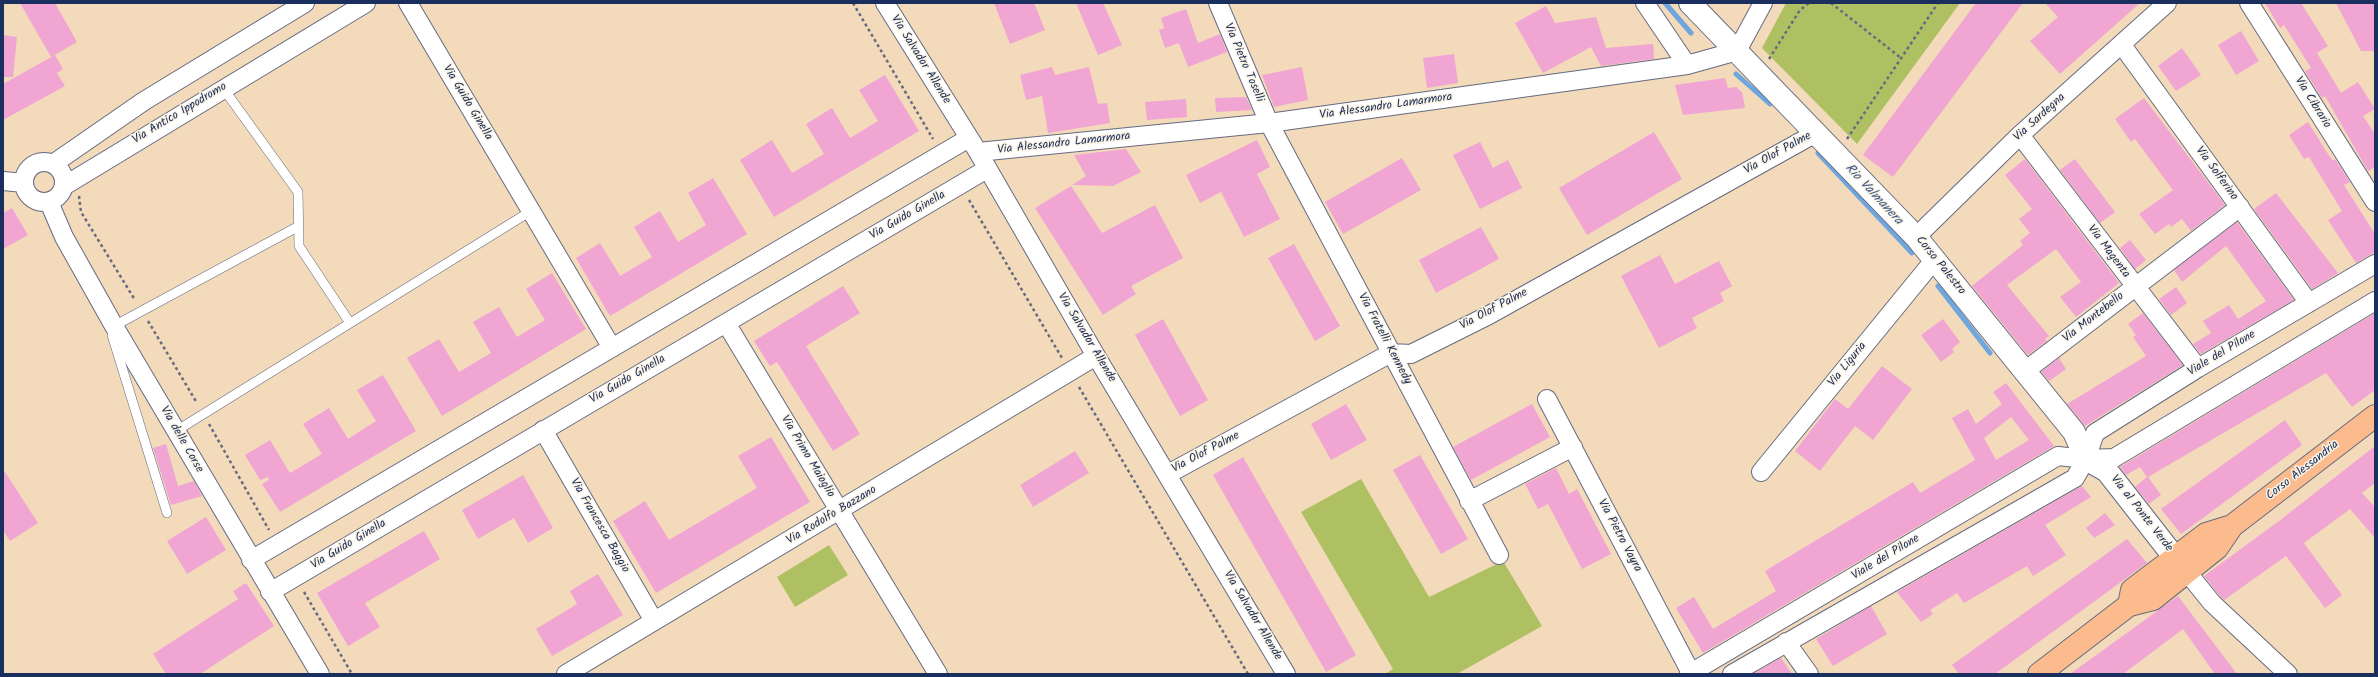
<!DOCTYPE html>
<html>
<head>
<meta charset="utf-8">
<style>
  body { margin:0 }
  #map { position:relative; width:2378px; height:677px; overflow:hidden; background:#f2dabb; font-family:Kalam,sans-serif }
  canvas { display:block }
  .frame { position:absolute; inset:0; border:4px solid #1b2f5e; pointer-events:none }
</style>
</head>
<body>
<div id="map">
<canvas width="2378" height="677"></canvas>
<div class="frame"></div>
</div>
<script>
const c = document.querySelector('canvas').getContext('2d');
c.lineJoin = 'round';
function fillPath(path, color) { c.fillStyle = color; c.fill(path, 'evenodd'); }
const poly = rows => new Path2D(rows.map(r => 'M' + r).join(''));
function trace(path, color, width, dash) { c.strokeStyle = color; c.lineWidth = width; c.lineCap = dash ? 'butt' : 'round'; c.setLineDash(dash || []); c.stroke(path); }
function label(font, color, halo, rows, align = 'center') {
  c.font = font + ' Kalam,sans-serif'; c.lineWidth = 3; c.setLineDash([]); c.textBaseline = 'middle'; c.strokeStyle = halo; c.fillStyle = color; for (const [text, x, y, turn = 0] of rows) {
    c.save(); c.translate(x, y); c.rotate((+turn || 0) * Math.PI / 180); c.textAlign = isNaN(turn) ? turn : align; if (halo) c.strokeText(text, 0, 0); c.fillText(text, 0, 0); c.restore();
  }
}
fillPath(poly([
  [1786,3,1960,3,1857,144,1762,48],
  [1361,479,1429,597,1503,561,1542,626,1457,674,1385,674,1393,669,1301,512],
  [829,545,848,575,795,607,777,577]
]), '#afc063');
trace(poly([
  [1665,3,1691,33],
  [1736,74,1770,104],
  [1818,153,1912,253],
  [1938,286,1990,353]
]), '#6fa6dd', 5);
fillPath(poly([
  [20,3,55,3,77,42,51,57],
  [994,3,1034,3,1045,30,1010,44],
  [1076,3,1103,3,1122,45,1098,55],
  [1976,3,2023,3,1893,177,1863,155],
  [2045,3,2140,3,2060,74,2030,41,2058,17],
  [2265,3,2301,3,2328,46,2317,53,2341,93,2358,82,2375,109,2363,116,2375,134,2375,167,2368,171,2325,96,2322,98,2305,71,2311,68,2284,25,2280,28],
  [2336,3,2375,3,2375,51,2361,51],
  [1546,6,1555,23,1596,17,1606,48,1653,44,1654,59,1601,66,1591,47,1543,73,1515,23],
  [1186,9,1198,43,1220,34,1227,52,1188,67,1179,43,1165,48,1159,30,1164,28,1161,18],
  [2241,31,2259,61,2236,75,2218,45],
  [3,35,17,37,13,77,3,77],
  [2182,48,2201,75,2176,91,2158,66],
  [1454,54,1458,83,1427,88,1423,58],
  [55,55,63,69,57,73,65,86,3,120,3,84],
  [1052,67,1055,75,1089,67,1098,104,1107,103,1110,123,1048,133,1042,96,1026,100,1020,75],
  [1302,67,1308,100,1274,107,1262,75],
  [885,75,919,131,774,217,740,160,772,140,792,173,824,154,806,124,832,108,850,138,878,121,859,90],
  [1725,78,1728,88,1736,87,1742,92,1745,108,1683,115,1675,85],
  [1246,97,1252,110,1216,112,1215,98],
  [2144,98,2225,205,2191,231,2182,219,2171,227,2169,224,2155,234,2139,214,2173,190,2135,139,2131,142,2115,119],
  [1186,99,1187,117,1147,120,1145,102],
  [2308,122,2326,151,2333,161,2335,159,2350,182,2344,185,2375,234,2375,252,2356,263,2328,220,2342,211,2309,157,2304,159,2289,135],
  [1654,132,1682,179,1587,235,1559,188],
  [1257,140,1270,167,1257,174,1280,219,1244,237,1221,192,1200,203,1186,175],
  [1480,142,1493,168,1508,160,1522,188,1480,209,1453,155],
  [1126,149,1141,172,1113,186,1072,185,1086,176,1074,155],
  [1402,158,1421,190,1343,234,1325,202],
  [2025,159,2119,283,2076,317,2060,297,2081,282,2056,249,2007,285,2049,336,2045,339,2047,341,2028,355,1972,286,2023,245,2020,241,2030,233,2019,219,2032,209,2005,175],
  [2075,159,2115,212,2100,223,2060,170],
  [713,178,747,234,610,316,576,258,600,243,620,276,652,257,634,227,660,211,678,242,706,225,688,193],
  [1071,186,1102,233,1155,205,1183,258,1131,286,1136,294,1103,315,1035,208],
  [2276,193,2338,273,2312,289,2254,209],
  [12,208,28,235,3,249,3,213],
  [2237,222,2294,300,2201,354,2193,344,2211,333,2203,321,2229,305,2238,319,2266,301,2226,246,2182,282,2174,270],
  [1481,227,1499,259,1436,293,1419,260],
  [2130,240,2146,260,2135,269,2120,248],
  [1294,244,1340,326,1315,341,1268,258],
  [1660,255,1675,284,1719,261,1732,286,1720,293,1724,301,1692,318,1697,328,1659,348,1621,276],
  [552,273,586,329,442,416,407,358,439,339,459,372,491,353,473,322,499,307,517,337,545,320,526,289],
  [843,286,860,313,806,346,860,434,833,451,777,362,770,366,754,341],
  [2176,287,2187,303,2171,315,2159,299],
  [2143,313,2183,365,2085,426,2067,404,2146,356,2133,337,2136,335,2128,324],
  [2375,313,2375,390,2352,407,2326,373,2148,477,2161,495,2149,504,2135,487,2147,477,2140,467,2126,475,2120,467],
  [1163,319,1208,400,1180,416,1135,335],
  [1943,319,1960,342,1952,349,1954,352,1941,362,1921,335],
  [2059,358,2066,369,2049,381,2041,372],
  [1882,366,1912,389,1873,440,1855,426,1820,471,1795,451,1835,399,1848,409],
  [383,375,416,431,280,512,262,484,269,480,268,477,260,480,245,455,270,440,290,473,322,454,303,424,329,408,348,439,376,421,357,390],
  [2006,383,2054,446,1703,653,1676,608,1694,597,1713,629,1776,591,1765,571,1913,482,1920,493,1975,460,1952,418,1968,409,1976,424,2002,404,1993,392],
  [2011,417,2029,440,1996,460,1984,438],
  [1346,404,1367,440,1331,460,1311,424],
  [1532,404,1550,437,1471,480,1453,447],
  [2285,420,2302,445,2181,534,2161,509],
  [771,437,810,502,656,593,613,521,645,501,669,540,757,488,738,456],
  [166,444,178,486,194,481,202,496,171,505,153,448],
  [2375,446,2375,483,2362,493,2375,507,2375,538,2350,509,2304,543,2342,595,2325,608,2286,556,2224,600,2220,596,2204,576,2279,521],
  [1075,451,1089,473,1033,507,1020,485],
  [1420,455,1468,539,1441,554,1393,470],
  [1243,457,1356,655,1326,672,1213,475],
  [1556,468,1569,494,1577,489,1611,554,1582,569,1548,504,1538,509,1525,484],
  [3,469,38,523,10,541,3,530],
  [523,475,553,528,528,543,514,518,478,539,462,510],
  [2082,486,2091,497,2045,525,2066,555,2033,576,2027,566,1964,603,1957,593,1930,610,1933,614,1921,622,1897,592],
  [2105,513,2115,525,2094,538,2086,528],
  [206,517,226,550,187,574,167,541],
  [424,531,440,559,365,603,380,627,348,646,317,593],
  [2127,539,2147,563,1995,674,1959,674,1952,665],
  [598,574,623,615,552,656,536,629,577,604,570,591],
  [246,583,274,626,200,674,166,674,153,654,238,599,233,591],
  [2178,596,2237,674,2215,674,2183,629,2123,674,2070,674],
  [1871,606,1887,634,1833,666,1816,639],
  [1781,658,1792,674,1753,674]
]), '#f1a5d3');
const service = poly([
  [223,88,298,192,299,246,350,323],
  [114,326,299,226],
  [112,335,167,513],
  [176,431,531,211]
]);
const minor = poly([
  [408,3,612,348],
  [885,3,978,152,1096,356,1286,674],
  [1218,3,1269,123,1499,555],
  [1645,3,1687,65],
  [2249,3,2375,202],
  [2122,45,2309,303],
  [2020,135,2198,368],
  [978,152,1269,123,1687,65,1737,51,1763,3],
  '24 182a20 20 0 1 1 40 0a20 20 0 1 1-40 0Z',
  [53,164,144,101,305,3],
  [3,181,24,183],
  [64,186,366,3],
  [49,202,64,237,114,326,320,674],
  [1916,237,2020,135,2167,3],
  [726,323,938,674],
  [2025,371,2240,207],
  [1547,399,1691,673],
  [543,430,654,621],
  [1761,472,1935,259],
  [1168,474,1391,353,1411,354,1489,315,1816,133],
  [1469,501,1573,447],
  [251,560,969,138],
  [2187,572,2212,603,2288,674],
  [270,592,987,169],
  [1786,642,1809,674],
  [566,674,1096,356],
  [1689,674,2058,456,2086,459,2114,458,2375,301],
  [1732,674,2075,478,2086,459,2095,433,2198,368,2375,264]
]);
const tertiary = poly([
  [1690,3,1916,237,2074,432,2086,459,2107,471,2175,558]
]);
const primary = poly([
  [2129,605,2132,590,2206,534,2232,526,2375,416],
  [2039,674,2129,605,2153,599,2217,548,2232,526]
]);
trace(service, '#666b7f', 10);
trace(minor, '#666b7f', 20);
trace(tertiary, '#666b7f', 24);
trace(primary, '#666b7f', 24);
trace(poly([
  [853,3,933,139],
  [1831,3,1901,58],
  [1769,59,1800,10,1809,3],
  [1847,139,1938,3],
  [79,196,81,212,135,300],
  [969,200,1062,358],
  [148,321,197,403],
  [1079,387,1248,674],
  [209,424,269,530],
  [304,592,352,674]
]), '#666b7f', 2.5, [3, 3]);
trace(service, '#fff', 9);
trace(minor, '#fff', 18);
trace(tertiary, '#fff', 22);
trace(primary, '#fbbb8d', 22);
label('12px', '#1b2f5e', '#fcf5e5', [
  ["Via Salvador Allende",920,60,58],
  ["Via Pietro Toselli",1243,63,67],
  ["Via Guido Ginella",467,103,59],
  ["Via Cibrario",2312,103,58],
  ["Via Alessandro Lamarmora",1386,107,-8],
  ["Via Antico Ippodromo",180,114,-31],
  ["Via Sardegna",2040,118,-42],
  ["Via Alessandro Lamarmora",1064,144,-6],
  ["Via Olof Palme",1778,154,-29],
  ["Via Solferino",2216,174,54],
  ["Via Guido Ginella",908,216,-30],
  ["Via Magenta",2108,252,53],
  ["Corso Palestro",1940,266,51],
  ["Via Olof Palme",1494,310,-28],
  ["Via Montebello",2094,318,-38],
  ["Via Salvador Allende",1086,338,59],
  ["Via Fratelli Kennedy",1384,339,62],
  ["Viale del Pilone",2222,354,-31],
  ["Via Liguria",1848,365,-51],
  ["Via Guido Ginella",628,380,-30],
  ["Via delle Corse",181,440,60],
  ["Via Olof Palme",1206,453,-28],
  ["Via Primo Maioglio",807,457,59],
  ["Corso Alessandria",2303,471,-38],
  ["Via al Ponte Verde",2141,514,52],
  ["Via Rodolfo Bazzano",832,516,-31],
  ["Via Francesca Baggio",599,526,60],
  ["Via Pietro Vayra",1619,536,62],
  ["Via Guido Ginella",349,545,-31],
  ["Viale del Pilone",1886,558,-31],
  ["Via Salvador Allende",1252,616,59]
]);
label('italic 13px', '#38598a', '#fcf5e5', [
  ["Rio Valmanera",1873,195,47]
]);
</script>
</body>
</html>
